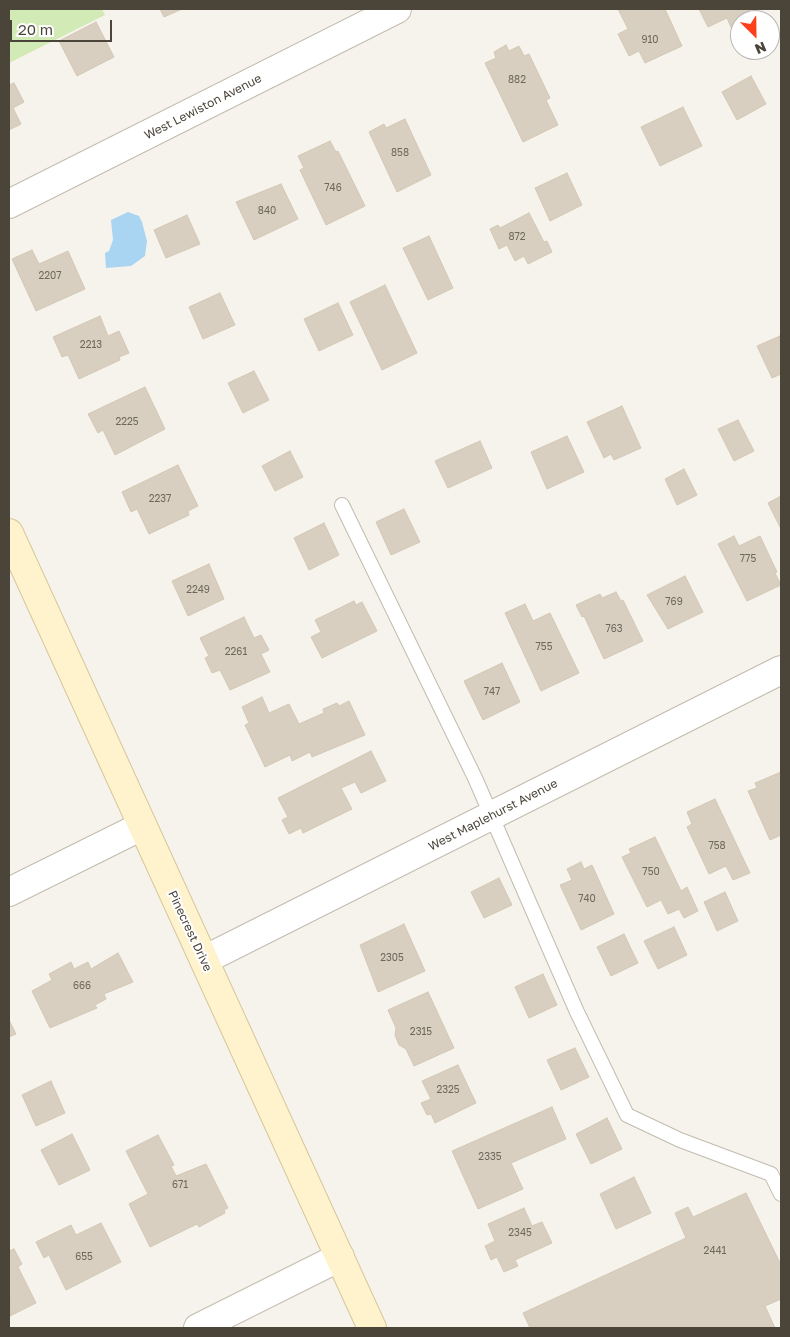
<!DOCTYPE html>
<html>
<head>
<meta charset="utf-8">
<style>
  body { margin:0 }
  #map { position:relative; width:790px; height:1337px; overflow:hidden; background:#f6f3ec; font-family:"Golos Text",sans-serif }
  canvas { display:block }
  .frame { position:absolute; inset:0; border:10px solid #4b4439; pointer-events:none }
  .north { position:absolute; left:730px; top:10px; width:50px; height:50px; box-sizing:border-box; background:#fff; border:1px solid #b7b4b0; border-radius:50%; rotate:157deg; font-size:14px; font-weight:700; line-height:20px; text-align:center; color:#4b4439 }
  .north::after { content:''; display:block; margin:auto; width:18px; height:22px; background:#fc3f1d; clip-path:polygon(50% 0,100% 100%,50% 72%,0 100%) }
  .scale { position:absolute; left:10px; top:20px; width:102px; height:22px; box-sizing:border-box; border:2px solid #4b4439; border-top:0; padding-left:6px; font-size:15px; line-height:18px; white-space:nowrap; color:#4b4439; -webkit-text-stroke:4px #fff; paint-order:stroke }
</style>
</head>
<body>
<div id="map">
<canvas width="790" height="1337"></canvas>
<div class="frame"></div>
<div class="north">N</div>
<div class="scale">20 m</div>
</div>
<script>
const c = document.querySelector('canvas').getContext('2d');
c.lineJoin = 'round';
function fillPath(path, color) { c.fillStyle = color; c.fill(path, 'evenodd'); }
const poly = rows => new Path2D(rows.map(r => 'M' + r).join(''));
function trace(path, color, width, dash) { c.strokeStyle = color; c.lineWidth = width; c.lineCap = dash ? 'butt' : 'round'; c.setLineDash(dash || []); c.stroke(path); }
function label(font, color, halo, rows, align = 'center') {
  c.font = font + ' "Golos Text",sans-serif'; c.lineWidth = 4; c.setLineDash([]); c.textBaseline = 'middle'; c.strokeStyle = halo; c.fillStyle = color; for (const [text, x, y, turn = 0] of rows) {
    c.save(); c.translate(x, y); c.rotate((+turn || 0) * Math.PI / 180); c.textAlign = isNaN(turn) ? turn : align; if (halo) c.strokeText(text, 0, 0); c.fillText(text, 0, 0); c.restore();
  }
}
fillPath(poly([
  [9,9,102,9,105,15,9,63]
]), '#d2eab5');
fillPath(poly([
  [128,212,139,216,142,222,147,241,145,256,131,266,106,268,105,253,109,251,113,240,111,220]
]), '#a9d4f2');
const building = poly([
  [160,9,182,9,164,17,160,9],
  [618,9,665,9,682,46,645,63,639,51,629,56,618,34,628,29,618,9],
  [699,9,749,9,753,20,740,20,740,31,734,34,727,18,708,27,699,9],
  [96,22,114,57,77,76,59,41,96,22],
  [506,45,509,51,519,46,524,56,529,54,550,98,546,100,558,125,523,142,485,63,496,58,494,52,506,45],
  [751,76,766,104,737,120,722,92,751,76],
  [14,83,24,102,13,108,21,124,9,130,9,85,14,83],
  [683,107,702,146,660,166,641,127,683,107],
  [405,119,431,175,397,192,369,132,384,124,386,128,405,119],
  [330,141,336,152,338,151,365,206,326,225,300,170,304,168,298,156,330,141],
  [567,173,582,205,550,221,535,188,567,173],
  [281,184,298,219,254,240,236,202,281,184],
  [529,213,544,242,547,241,552,252,528,264,524,256,515,261,507,245,499,249,490,229,498,225,500,228,529,213],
  [187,215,200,244,166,258,154,230,187,215],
  [429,236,453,288,428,300,403,248,429,236],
  [32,250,39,264,68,251,85,289,36,311,12,259,32,250],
  [385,285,417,353,382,370,350,302,385,285],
  [220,293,235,325,203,339,189,307,220,293],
  [338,303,353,335,319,351,304,319,338,303],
  [100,316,108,336,119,331,129,353,119,357,120,360,79,379,68,355,62,357,53,337,100,316],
  [780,336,781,374,772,378,757,346,780,336],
  [254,371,269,400,243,413,228,383,254,371],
  [145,387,165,429,115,455,103,430,98,433,88,414,145,387],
  [622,406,641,448,614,460,611,454,604,458,587,422,622,406],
  [738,420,754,451,734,461,718,429,738,420],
  [567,436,584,472,547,489,531,452,567,436],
  [480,441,492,468,448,488,435,461,480,441],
  [290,451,303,477,275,491,262,466,290,451],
  [178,465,198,506,188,511,189,515,149,534,137,509,131,512,122,492,178,465],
  [684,469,697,495,677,505,665,479,684,469],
  [781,496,781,529,768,503,781,496],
  [404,509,420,542,391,555,376,522,404,509],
  [324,523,339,555,309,570,294,538,324,523],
  [734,536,739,546,760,536,777,572,775,573,781,585,747,601,718,544,734,536],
  [209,564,224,599,188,616,172,581,209,564],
  [685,576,703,612,668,629,647,595,685,576],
  [616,592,621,601,623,600,643,641,604,659,584,616,582,617,576,605,600,594,602,598,616,592],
  [354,601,356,605,362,602,377,631,322,658,311,637,321,632,315,620,354,601],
  [525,604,533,621,550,613,579,673,541,691,505,613,525,604],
  [244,617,254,638,261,635,269,650,261,654,270,672,230,690,220,670,212,673,205,658,209,656,200,638,244,617],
  [502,663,520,702,483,720,464,681,502,663],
  [262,697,269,713,289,704,299,724,324,713,323,709,337,703,339,706,349,701,365,735,312,757,310,752,292,761,290,755,265,767,245,725,249,723,242,707,262,697],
  [371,751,386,781,361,793,355,782,341,788,352,809,303,833,301,828,289,834,282,820,288,817,278,798,371,751],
  [781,772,781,835,770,840,748,791,757,788,755,783,781,772],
  [715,799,750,873,733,880,726,866,709,874,687,827,692,824,687,812,715,799],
  [655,837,681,891,687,887,698,911,684,918,679,909,668,914,661,900,647,907,622,857,631,853,629,849,655,837],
  [581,862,584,869,592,865,614,914,581,930,560,885,572,880,567,869,581,862],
  [499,878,512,905,484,918,471,892,499,878],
  [725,892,738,921,717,931,704,902,725,892],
  [404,924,425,971,378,992,360,945,404,924],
  [674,927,687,955,658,969,644,941,674,927],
  [624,934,638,963,611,976,597,947,624,934],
  [118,953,133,982,104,994,106,999,95,1005,97,1008,50,1028,32,991,52,980,49,974,71,962,74,969,88,962,91,969,118,953],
  [543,974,557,1005,529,1018,515,987,543,974],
  [428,992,454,1048,414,1066,406,1049,399,1045,395,1035,396,1028,388,1010,428,992],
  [9,1020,16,1034,9,1037,9,1020],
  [575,1048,589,1077,561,1090,547,1060,575,1048],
  [458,1065,476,1103,435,1123,431,1114,427,1115,421,1103,431,1099,422,1081,458,1065],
  [51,1081,65,1113,36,1126,22,1095,51,1081],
  [552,1107,566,1139,511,1163,523,1189,478,1209,452,1151,552,1107],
  [607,1118,622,1149,591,1164,576,1134,607,1118],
  [72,1134,90,1170,59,1185,41,1150,72,1134],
  [158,1135,174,1165,171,1166,176,1176,206,1164,228,1208,224,1210,225,1213,199,1227,197,1224,150,1247,129,1204,148,1194,126,1151,158,1135],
  [634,1177,651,1213,616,1229,600,1194,634,1177],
  [746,1193,781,1265,781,1299,765,1306,775,1328,530,1328,523,1313,686,1238,675,1213,688,1207,693,1217,746,1193],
  [524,1208,532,1226,542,1222,552,1243,515,1260,518,1266,504,1272,497,1257,491,1260,485,1246,495,1241,488,1224,524,1208],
  [101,1223,121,1262,66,1290,49,1255,44,1258,36,1242,71,1225,76,1235,101,1223],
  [14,1249,22,1264,18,1267,36,1303,10,1316,9,1251,14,1249]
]);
fillPath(building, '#d8cfc1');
trace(building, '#d3c7b4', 1);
const lane = poly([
  [342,505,475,778,577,1012,627,1115,680,1140,771,1174,781,1194]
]);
const street = poly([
  [9,204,397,9],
  [9,892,142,826],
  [204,960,781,670],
  [198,1328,340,1257]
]);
const secondary = poly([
  [9,533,372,1328]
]);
trace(lane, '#c2bbae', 16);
trace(street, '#c2bbae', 30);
trace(secondary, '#d6c79b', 30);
trace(lane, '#fff', 14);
trace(street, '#fff', 28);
trace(secondary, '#fff3cd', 28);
label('10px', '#6e675b', null, [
  ["910",650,40],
  ["882",517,80],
  ["858",400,153],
  ["746",333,188],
  ["840",267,211],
  ["872",517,237],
  ["2207",50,276],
  ["2213",91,345],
  ["2225",127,422],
  ["2237",160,499],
  ["775",748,559],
  ["2249",198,590],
  ["769",674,602],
  ["763",614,629],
  ["755",544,647],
  ["2261",236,652],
  ["747",492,692],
  ["758",717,846],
  ["750",651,872],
  ["740",587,899],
  ["2305",392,958],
  ["666",82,986],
  ["2315",421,1032],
  ["2325",448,1090],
  ["2335",490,1157],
  ["671",180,1185],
  ["2345",520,1233],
  ["2441",715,1251],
  ["655",84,1257]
]);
label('12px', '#4b4439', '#fff', [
  ["West Lewiston Avenue",203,107,-27],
  ["West Maplehurst Avenue",493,815,-27],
  ["Pinecrest Drive",190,931,65]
]);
</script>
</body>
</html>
